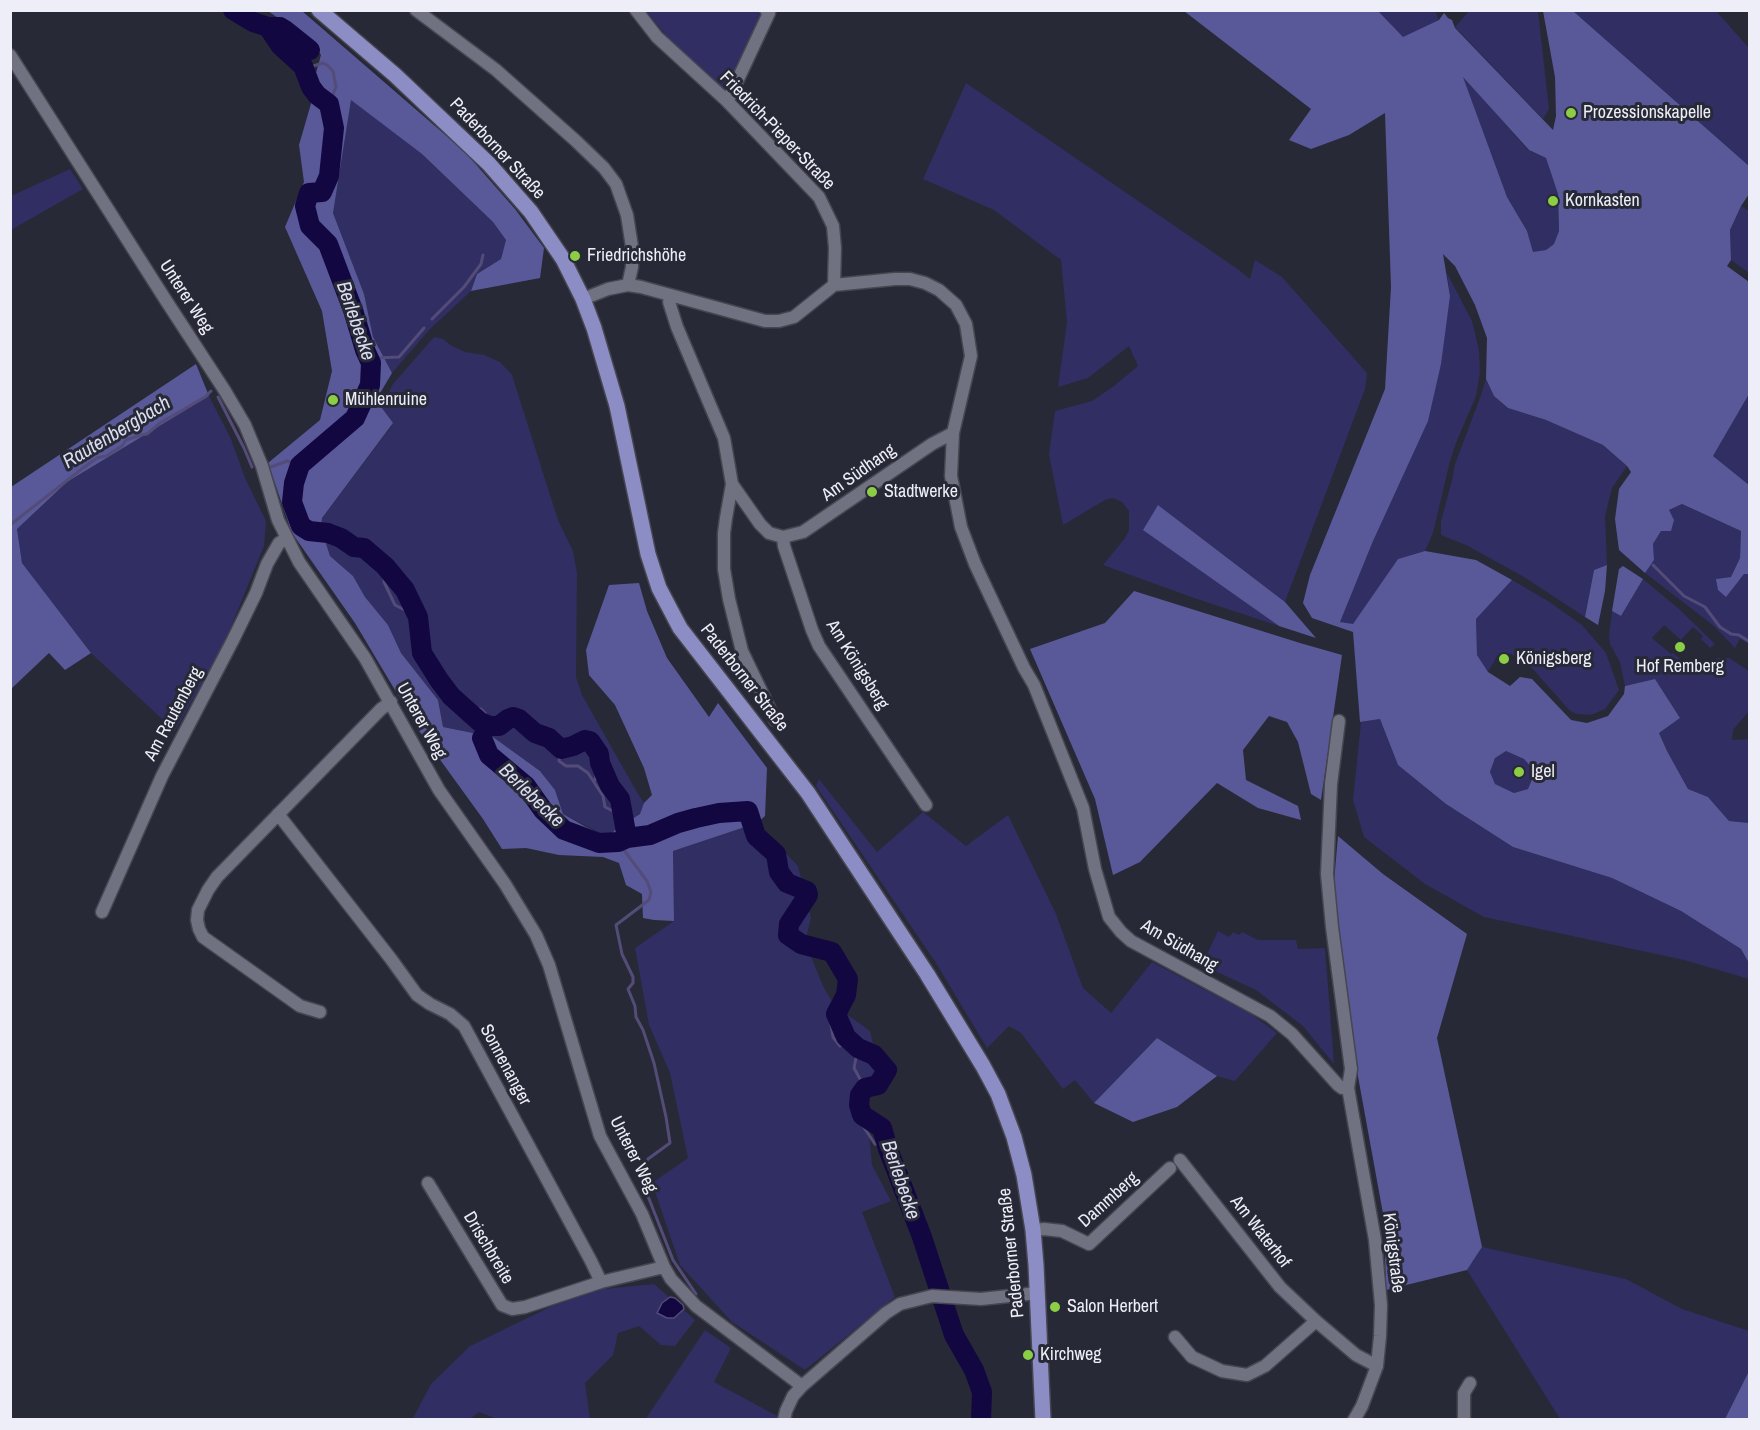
<!DOCTYPE html>
<html>
<head>
<meta charset="utf-8">
<style>
  body { margin:0 }
  #map { position:relative; width:1760px; height:1430px; overflow:hidden; background:#282936; font-family:"Archivo Narrow",sans-serif }
  canvas { display:block }
  .frame { position:absolute; inset:0; border:12px solid #edeef7; pointer-events:none }
</style>
</head>
<body>
<div id="map">
<canvas width="1760" height="1430"></canvas>
<div class="frame"></div>
</div>
<script>
const c = document.querySelector('canvas').getContext('2d');
c.lineJoin = 'round';
function fillPath(path, color) { c.fillStyle = color; c.fill(path, 'evenodd'); }
const poly = rows => new Path2D(rows.map(r => 'M' + r).join(''));
function trace(path, color, width, dash) { c.strokeStyle = color; c.lineWidth = width; c.lineCap = dash ? 'butt' : 'round'; c.setLineDash(dash || []); c.stroke(path); }
function label(font, color, halo, rows, align = 'center') {
  c.font = font + ' "Archivo Narrow",sans-serif'; c.lineWidth = 6; c.setLineDash([]); c.textBaseline = 'middle'; c.strokeStyle = halo; c.fillStyle = color; for (const [text, x, y, turn = 0] of rows) {
    c.save(); c.translate(x, y); c.rotate((+turn || 0) * Math.PI / 180); c.textAlign = isNaN(turn) ? turn : align; if (halo) c.strokeText(text, 0, 0); c.fillText(text, 0, 0); c.restore();
  }
}
fillPath(poly([
  [646,11,758,11,762,20,730,87,726,90,721,90,679,51],
  [1378,11,1435,11,1439,20,1403,38],
  [1469,11,1538,11,1549,109,1543,119,1455,27],
  [1573,11,1716,11,1749,48,1749,166],
  [1462,75,1528,150,1546,158,1558,194,1559,232,1554,244,1546,250,1533,253,1527,231,1507,197],
  [966,83,1239,270,1250,279,1255,260,1282,277,1367,373,1365,389,1285,602,1158,505,1144,529,1279,626,1194,598,1103,565,1125,538,1129,530,1129,511,1122,502,1113,498,1105,500,1063,525,1049,454,1055,411,1092,401,1114,386,1138,366,1129,346,1088,378,1058,387,1067,322,1061,260,994,210,923,179],
  [351,99,422,154,493,222,506,240,501,259,477,274,471,291,430,329,392,373,373,337,364,294,333,213],
  [70,169,83,189,11,230,11,196],
  [1741,206,1749,211,1749,273,1731,260,1730,230],
  [1447,273,1472,321,1479,350,1480,372,1476,396,1456,443,1450,461,1433,533,1425,551,1398,559,1353,625,1340,622,1373,541,1450,296],
  [434,337,443,339,452,346,465,352,484,355,500,362,512,375,558,520,573,551,577,573,576,677,582,695,638,794,644,803,640,814,616,829,608,837,563,814,555,790,540,771,493,737,443,727,438,700,401,653,388,625,365,597,353,576,330,556,321,528,322,518,393,424,381,407,393,384],
  [1486,379,1494,396,1508,408,1546,420,1603,445,1627,466,1612,488,1605,516,1607,565,1594,570,1585,617,1524,577,1466,545,1441,535,1441,521,1452,480,1455,464,1480,398],
  [1749,394,1749,485,1713,456],
  [209,396,231,439,245,478,266,521,264,546,224,644,175,731,91,653,22,563,17,529,67,482],
  [1682,504,1741,531,1740,558,1731,577,1716,579,1741,579,1744,574,1749,574,1749,644,1740,639,1735,648,1714,626,1645,573,1654,560,1653,544,1661,531,1669,510],
  [1643,579,1678,608,1715,644,1710,648,1701,639,1703,636,1693,627,1681,640,1664,625,1652,638,1671,654,1673,653,1684,662,1686,667,1707,663,1718,658,1729,658,1749,671,1749,711,1733,730,1732,740,1749,739,1749,823,1729,821,1708,797,1688,789,1667,751,1659,733,1680,718,1655,679,1625,686,1620,662,1610,644,1609,636,1612,611,1621,616],
  [1512,580,1548,601,1582,625,1606,653,1619,690,1605,709,1591,715,1577,714,1570,711,1532,668,1511,654,1503,653,1497,656,1488,672,1477,655,1476,619],
  [1380,719,1398,765,1446,804,1513,847,1612,878,1681,911,1741,949,1749,963,1749,979,1684,960,1484,917,1425,884,1364,837,1353,800,1361,722],
  [1506,751,1524,759,1533,769,1533,777,1528,789,1514,793,1495,784,1490,773,1495,757],
  [819,779,877,852,923,812,966,846,1008,815,1056,914,1083,988,1111,1013,1152,962,1251,1014,1277,1033,1235,1081,1217,1076,1157,1038,1094,1103,1075,1080,1063,1089,1021,1033,1009,1026,987,1048,936,963,816,786],
  [757,823,798,866,811,918,805,942,823,986,834,1005,870,1031,879,1070,866,1100,872,1165,891,1201,862,1212,895,1297,805,1370,732,1322,680,1265,652,1183,688,1158,670,1073,649,1025,635,948,674,921,673,851],
  [1218,931,1229,937,1233,932,1239,935,1242,932,1258,940,1296,940,1298,949,1325,948,1334,1064,1303,1026,1256,990,1202,965],
  [1482,1247,1626,1279,1682,1309,1749,1331,1749,1371,1725,1419,1560,1419,1467,1270],
  [654,1284,695,1320,675,1346,661,1345,639,1326,618,1333,613,1355,585,1383,590,1419,497,1419,479,1412,470,1419,412,1420,431,1384,470,1346,552,1306,603,1289],
  [705,1330,731,1348,714,1382,779,1417,779,1420,645,1420]
]), '#302e62');
fillPath(poly([
  [268,11,302,11,465,152,515,209,544,248,540,278,471,291,477,274,501,259,506,240,493,222,422,154,351,100,333,213,364,294,373,337,392,373,376,400,393,423,322,518,321,528,330,556,353,576,365,597,388,625,401,653,438,700,443,727,493,737,540,771,555,790,563,814,586,827,608,837,616,829,640,814,644,803,652,795,644,768,615,705,589,675,586,650,609,585,639,583,647,611,667,658,709,717,718,703,767,768,765,816,757,823,673,851,674,921,654,920,643,918,642,894,626,885,619,863,603,857,559,855,526,848,502,849,483,819,420,732,355,623,292,533,268,463,320,420,332,371,322,311,285,227,304,182,299,145,317,83,316,73,321,55,311,41],
  [1184,11,1378,11,1403,37,1439,20,1444,13,1448,18,1452,20,1455,28,1553,130,1556,116,1555,77,1543,11,1573,11,1749,166,1749,194,1741,206,1730,230,1731,260,1727,266,1749,282,1749,394,1713,456,1749,485,1749,574,1744,574,1726,597,1718,590,1716,579,1731,577,1740,558,1741,531,1682,504,1669,510,1674,520,1671,531,1661,531,1653,544,1654,560,1645,573,1619,550,1615,519,1619,489,1631,472,1627,466,1603,445,1546,420,1508,408,1494,396,1486,379,1487,338,1475,305,1455,266,1443,254,1450,296,1441,364,1428,421,1373,541,1340,622,1353,624,1398,559,1425,551,1476,560,1512,580,1476,619,1477,655,1488,672,1510,686,1520,677,1532,679,1571,720,1587,723,1608,716,1624,694,1625,686,1655,679,1680,718,1659,733,1667,751,1688,789,1708,797,1729,821,1749,823,1749,963,1741,949,1681,911,1612,878,1513,847,1446,804,1398,765,1380,719,1360,722,1353,632,1312,618,1303,603,1310,575,1385,389,1391,287,1385,113,1349,135,1311,149,1289,140,1311,109],
  [1463,77,1529,150,1546,158,1558,194,1559,231,1554,244,1546,250,1533,252,1527,231,1507,197],
  [1506,751,1524,759,1533,769,1533,777,1528,789,1514,793,1495,784,1490,772,1495,758],
  [196,364,209,396,67,482,17,529,22,563,91,653,65,670,49,653,11,689,11,487],
  [1158,505,1285,602,1316,638,1279,626,1143,530],
  [1607,565,1605,591,1598,625,1585,617,1594,570],
  [1623,566,1643,579,1621,616,1612,611,1619,569],
  [1134,591,1300,643,1342,655,1321,800,1311,794,1298,742,1287,722,1269,716,1243,750,1246,780,1298,806,1301,820,1258,808,1217,783,1140,862,1113,875,1095,799,1030,649,1105,623],
  [1338,836,1383,874,1467,934,1437,1038,1482,1247,1467,1270,1386,1290,1384,1219,1353,1049,1334,882],
  [1157,1038,1217,1076,1177,1107,1133,1122,1094,1103],
  [1749,1371,1749,1419,1725,1419]
]), '#595999');
const water = poly([
  [670,1297,675,1298,683,1305,684,1309,674,1318,667,1318,657,1313,662,1303,670,1297]
]);
fillPath(water, '#130742');
trace(water, '#544c78', 1.5);
trace(poly([
  [303,66,310,67,323,63,327,65,333,71,336,87,329,104],
  [432,319,464,287,481,264,483,255],
  [368,356,376,358,399,357,424,328],
  [218,397,244,448,252,467],
  [271,467,287,461,300,465],
  [10,525,83,468,97,458,106,456,122,446,126,440,141,435,147,434,160,423,205,397,211,391],
  [1653,565,1684,596,1705,607,1720,627,1731,634,1739,635,1750,642],
  [385,566,384,582,395,605,418,617],
  [465,707,481,709,485,713,484,724],
  [561,749,559,761,566,766,578,766,588,773,603,796,605,807,613,811,621,813],
  [595,780,596,776,602,768],
  [601,793,607,790,611,789],
  [618,842,647,881,651,892,649,900,616,925,622,954,633,977,633,983,628,989,635,1006,636,1017,643,1030,654,1063,666,1117,670,1143,648,1159,643,1167,644,1186,673,1260,696,1294],
  [836,1014,831,1025,833,1037,840,1046,849,1040],
  [858,1048,854,1068,865,1088],
  [862,1115,861,1123,875,1144,887,1146]
]), '#544c78', 3);
trace(poly([
  [233,10,253,22,268,27,280,45,303,66,311,87,317,95,329,104,334,128,329,176,322,192,309,193,305,206,310,226,328,244,353,310,365,350,371,363,370,385,355,418,300,465,294,483,292,502,301,526,309,531,328,533,341,538,354,547,364,548,385,566,405,590,418,617,422,653,439,680,451,696,480,722,490,726,499,726,508,719,513,717,519,719,535,733,549,738,561,749,573,746,585,740,590,741,599,754,600,763,610,786,620,799,627,838],
  [268,27,280,27,285,30,310,50],
  [482,738,489,755,526,786,543,810,564,830,599,843,618,842,627,838,650,835,678,823,696,818,719,813,748,811,756,836,776,854,779,872,787,883,807,891,808,895,789,924,788,935,801,944,832,952,848,979,846,995,836,1014,846,1037,858,1048,874,1055,887,1070,878,1085,865,1088,860,1095,859,1105,862,1115,882,1128,888,1149,922,1237,954,1335,974,1370,982,1392,981,1420]
]), '#130742', 20);
const minor = poly([
  [416,10,496,70,576,141,604,168,616,184,627,215,632,247,632,267,628,285],
  [10,55,165,299,225,391,245,425,262,466,278,520,299,562,365,658,439,790,505,884,536,935,549,965,600,1136,642,1214,664,1267,671,1279,696,1306,802,1386],
  [727,101,733,90,769,13,766,10],
  [834,285,895,279,910,279,925,283,939,290,956,305,966,324,971,356,953,433,951,476,961,527,975,564,1024,668,1034,685,1083,808,1095,869,1109,917,1121,932,1131,941,1270,1016,1292,1034,1338,1085,1342,1088,1348,1088],
  [672,296,669,302,677,327,724,438,732,484,760,524,769,533,783,537,803,532,932,444,953,433],
  [583,299,608,289,628,285,641,287,765,321,779,321,794,317,834,285,835,248,833,226,819,197,727,101,657,37,636,10],
  [732,484,726,518,724,533,724,569,729,599,742,651,775,720],
  [783,537,784,546,812,630,819,646,926,805],
  [1339,721,1331,784,1327,874,1332,927,1351,1069,1348,1088,1375,1240,1381,1305,1380,1336,1377,1366,1362,1406,1354,1420],
  [278,814,391,959,417,995,430,1004,450,1014,464,1026,591,1261,601,1282,664,1267],
  [102,912,162,776,233,640,256,593,267,564,279,543,286,539],
  [320,1012,300,1006,203,937,199,929,197,920,198,910,208,890,217,877,381,709,391,702],
  [1180,1160,1280,1287,1316,1321,1356,1355,1377,1366],
  [428,1183,502,1305,512,1309,525,1307,601,1282],
  [1033,1230,1044,1229,1062,1231,1089,1244,1170,1168],
  [1175,1337,1192,1357,1222,1371,1247,1375,1265,1366,1316,1321],
  [784,1420,786,1411,793,1396,802,1386,886,1313,900,1304,932,1296,981,1299,1037,1293],
  [1464,1420,1464,1393,1470,1383]
]);
const major = poly([
  [319,10,395,75,489,164,531,212,563,259,583,299,594,328,617,406,648,554,659,588,680,628,808,793,927,974,983,1066,998,1094,1014,1137,1024,1175,1033,1230,1036,1265,1043,1420]
]);
trace(minor, '#464651', 15);
trace(major, '#464651', 18);
trace(minor, '#707181', 12);
trace(major, '#8c8dc4', 15);
for (const [x, y, r, color] of [
  [1571,113,6,"#8bce46"],
  [1553,201,6,"#8bce46"],
  [575,256,6,"#8bce46"],
  [333,400,6,"#8bce46"],
  [872,492,6,"#8bce46"],
  [1680,647,6,"#8bce46"],
  [1504,659,6,"#8bce46"],
  [1519,772,6,"#8bce46"],
  [1055,1307,6,"#8bce46"],
  [1028,1355,6,"#8bce46"]
]) { const dot = new Path2D(); dot.arc(x, y, r, 0, 2 * Math.PI); c.fillStyle = color; c.fill(dot); trace(dot, '#282936', 2); }
label('18px', '#edeef7', '#282936', [
  ["Prozessionskapelle",1583,113],
  ["Kornkasten",1565,201],
  ["Friedrichshöhe",587,256],
  ["Mühlenruine",345,400],
  ["Stadtwerke",884,492],
  ["Königsberg",1516,659],
  ["Hof Remberg",1680,667,"center"],
  ["Igel",1531,772],
  ["Salon Herbert",1067,1307],
  ["Kirchweg",1040,1355]
], 'left');
label('18px', '#edeef7', '#282936', [
  ["Friedrich-Pieper-Straße",777,131,46],
  ["Paderborner Straße",497,149,47],
  ["Unterer Weg",186,297,57],
  ["Am Südhang",859,473,-35],
  ["Am Königsberg",857,665,58],
  ["Paderborner Straße",744,678,52],
  ["Am Rautenberg",174,714,-62],
  ["Unterer Weg",421,721,61],
  ["Am Südhang",1179,946,30],
  ["Sonnenanger",505,1065,62],
  ["Unterer Weg",633,1155,63],
  ["Dammberg",1109,1200,-42],
  ["Am Waterhof",1260,1232,52],
  ["Drischbreite",488,1248,59],
  ["Paderborner Straße",1012,1253,-96],
  ["Königstraße",1393,1253,83]
]);
label('italic 20px', '#dadcef', '#282936', [
  ["Berlebecke",355,321,71],
  ["Rautenbergbach",117,433,-31],
  ["Berlebecke",531,796,44],
  ["Berlebecke",900,1180,71]
]);
</script>
</body>
</html>
